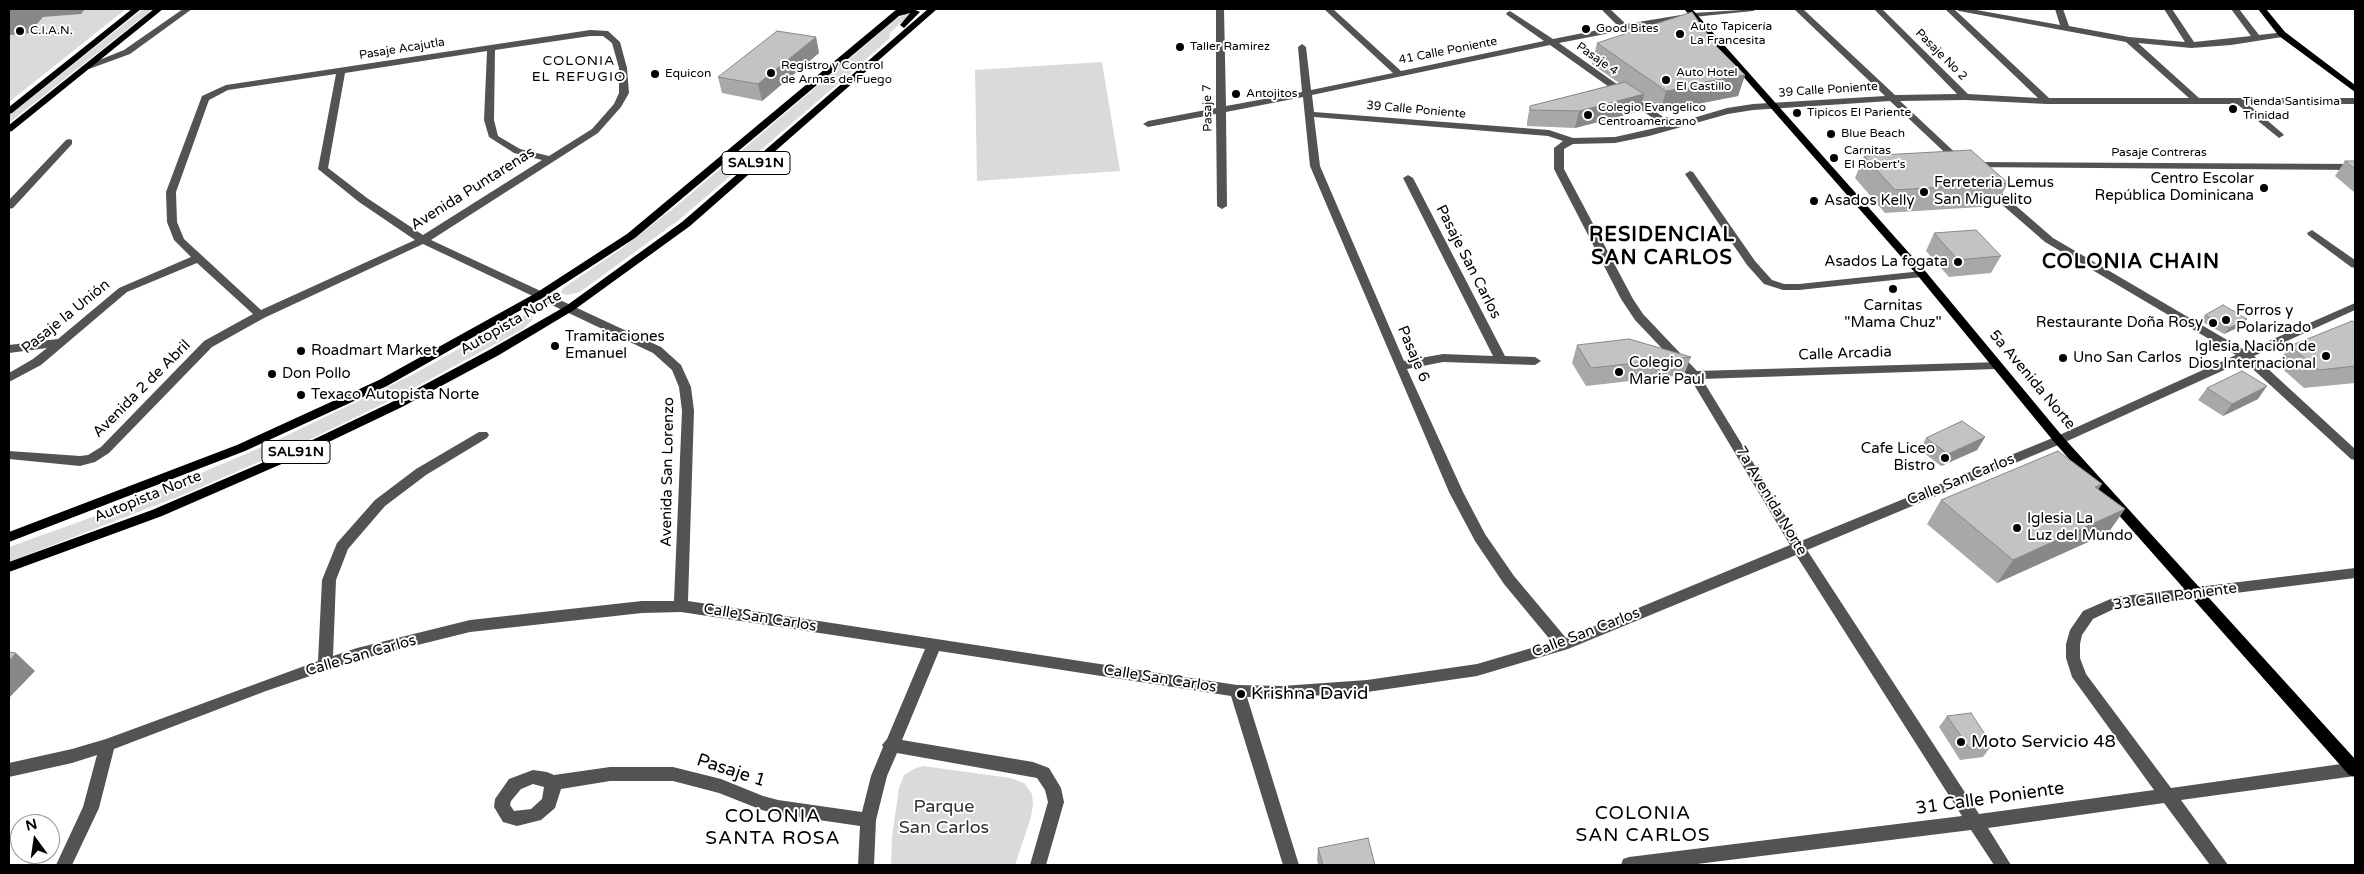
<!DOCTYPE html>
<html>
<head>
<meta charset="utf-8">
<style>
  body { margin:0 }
  #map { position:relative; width:2364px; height:874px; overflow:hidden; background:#fff; font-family:"Varela Round",sans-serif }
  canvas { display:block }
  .frame { position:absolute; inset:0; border:10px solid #000; pointer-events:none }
  .north { position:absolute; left:10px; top:814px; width:50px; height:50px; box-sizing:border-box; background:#fff; border:1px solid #999; border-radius:50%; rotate:346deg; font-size:14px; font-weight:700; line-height:20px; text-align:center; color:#000 }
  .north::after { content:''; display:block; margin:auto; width:18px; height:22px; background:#000; clip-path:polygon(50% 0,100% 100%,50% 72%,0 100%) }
</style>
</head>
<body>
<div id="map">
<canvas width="2364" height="874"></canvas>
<div class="frame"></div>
<div class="north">N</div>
</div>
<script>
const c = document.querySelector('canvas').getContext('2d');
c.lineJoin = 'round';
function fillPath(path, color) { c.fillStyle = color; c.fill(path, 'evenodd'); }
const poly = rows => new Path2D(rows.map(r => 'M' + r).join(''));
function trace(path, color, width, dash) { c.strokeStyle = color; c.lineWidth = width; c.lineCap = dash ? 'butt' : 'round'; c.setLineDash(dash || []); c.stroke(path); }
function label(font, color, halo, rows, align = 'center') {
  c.font = font + ' "Varela Round",sans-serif'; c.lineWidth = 4; c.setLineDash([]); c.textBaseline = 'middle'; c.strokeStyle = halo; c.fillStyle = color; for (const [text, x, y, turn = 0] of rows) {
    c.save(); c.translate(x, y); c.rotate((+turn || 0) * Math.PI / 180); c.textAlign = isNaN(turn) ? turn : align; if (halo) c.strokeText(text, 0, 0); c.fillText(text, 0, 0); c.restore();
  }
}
fillPath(poly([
  [9,9,126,9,9,102],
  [143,9,153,9,9,123,9,115],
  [907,13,909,15,889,34,890,38,854,70,679,220,580,292,567,295,563,294,561,292,563,288,621,249,680,203,896,19],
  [1102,62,1120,171,977,181,975,70],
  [530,315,533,316,532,320,523,329,397,397,309,440,190,492,9,562,9,547,126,505,269,444,410,376,518,316],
  [923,766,1010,778,1024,783,1032,794,1033,804,1031,817,1015,865,891,865,892,837,899,788,904,775,914,769]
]), '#dadada');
fillPath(poly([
  [183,9,192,9,130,54,89,69,82,67,124,50,183,9],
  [1216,9,1224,9,1226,106,1302,92,1298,47,1302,44,1306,47,1311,90,1393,73,1324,9,1333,9,1401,71,1544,41,1507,15,1506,13,1510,11,1553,39,1618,26,1601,9,1610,9,1626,24,1693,13,1757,9,1753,11,1693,17,1559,43,1673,124,1727,108,1753,104,1885,96,1794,9,1803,9,1895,95,1957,94,1874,9,1882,9,1968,94,2038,98,1945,9,1954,9,2049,98,2189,98,2126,42,1959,11,1955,9,1971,9,2060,25,2055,9,2063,9,2069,26,2129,37,2185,42,2164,9,2172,9,2194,42,2251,36,2231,9,2239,9,2259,35,2285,32,2285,36,2282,37,2231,45,2191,48,2138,43,2199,98,2355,98,2355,104,2248,104,2282,133,2284,135,2279,138,2237,104,2047,104,1965,100,1900,101,1963,160,1963,164,1960,165,1957,164,1890,101,1753,110,1728,114,1649,136,1615,143,1573,144,1564,149,1564,169,1633,299,1643,314,1697,371,2000,362,2002,365,1996,369,1702,379,1801,541,2055,437,2236,355,2045,242,1984,189,1984,185,1992,185,2053,238,2246,351,2355,303,2355,310,2254,356,2355,449,2355,460,2351,459,2244,361,2063,443,1807,550,1979,814,2154,790,2072,677,2066,658,2066,644,2070,630,2083,611,2115,597,2355,568,2355,578,2116,608,2093,619,2082,635,2080,644,2080,658,2086,674,2171,788,2355,762,2355,776,2181,800,2228,865,2210,865,2164,803,1988,828,2011,865,1994,865,1971,830,1689,865,1621,865,1623,859,1629,857,1962,816,1796,555,1568,649,1477,676,1367,692,1282,698,1247,697,1299,865,1283,865,1231,696,939,651,902,740,1033,762,1049,768,1061,788,1064,802,1046,865,1030,865,1048,802,1045,790,1037,778,897,753,887,776,876,820,874,865,858,865,860,826,778,814,762,810,719,793,673,781,610,781,561,789,555,808,541,820,517,826,503,822,494,807,495,799,509,779,533,770,547,772,554,775,610,767,673,767,721,779,763,796,778,800,862,812,871,776,883,747,882,745,887,739,925,649,681,612,642,613,470,632,357,660,266,691,114,749,99,808,72,865,56,865,83,807,97,755,72,763,9,777,9,763,72,749,106,739,318,661,322,580,337,543,375,500,416,469,479,432,487,432,489,435,487,438,426,475,385,506,348,549,336,580,333,656,357,648,470,620,642,601,674,601,682,411,679,387,672,370,653,353,423,244,264,318,212,347,109,453,95,462,80,466,9,459,9,451,80,456,88,455,101,447,204,341,253,314,197,263,127,292,41,365,9,382,9,373,33,359,47,348,9,353,9,345,58,339,119,288,191,257,174,240,167,222,166,192,202,96,226,85,590,30,608,31,620,42,627,68,629,93,621,107,598,133,431,240,661,347,681,365,691,387,694,411,688,601,1237,685,1282,686,1367,680,1477,664,1552,642,1504,584,1475,541,1449,492,1310,166,1303,97,1226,112,1227,206,1222,209,1217,206,1216,114,1148,127,1143,124,1148,121,1216,108,1216,9],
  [590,36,603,36,612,43,619,68,619,93,614,104,592,129,549,156,520,149,498,136,494,120,495,50,590,36],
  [1550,45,1664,126,1615,137,1573,138,1549,130,1314,112,1312,95,1550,45],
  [487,51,484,120,489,137,514,153,542,160,423,235,367,198,328,168,345,73,487,51],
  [336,74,318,169,359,202,415,240,261,310,184,239,177,222,176,192,209,100,228,90,336,74],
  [1314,117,1548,136,1563,141,1554,148,1554,169,1621,299,1635,320,1690,378,1790,545,1566,638,1514,576,1485,534,1463,492,1407,369,1443,362,1535,365,1541,361,1535,357,1505,356,1413,178,1408,175,1403,178,1493,356,1443,354,1404,361,1320,166,1314,117],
  [533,784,544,787,542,799,531,809,514,811,510,805,511,801,521,789,533,784],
  [69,139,72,140,72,144,13,208,9,209,9,200,66,140,69,139],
  [1970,162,2355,164,2355,170,1967,167,1965,165,1970,162],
  [1690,171,1693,172,1755,261,1772,280,1784,284,1799,284,1922,271,1927,274,1922,277,1799,290,1783,290,1764,284,1747,265,1685,174,1690,171],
  [2312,230,2355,260,2355,268,2351,267,2308,235,2307,233,2312,230]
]), '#535353');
fillPath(poly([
  [132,9,141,9,12,113,9,114,9,107,132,9],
  [154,9,163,9,12,131,9,132,9,125,154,9],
  [897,9,913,9,920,12,904,28,900,25,910,13,899,16,635,238,544,297,387,386,245,451,9,542,9,532,237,445,379,380,536,293,627,234,897,9],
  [928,9,937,9,690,226,574,310,499,355,402,407,293,459,162,516,9,572,9,562,152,510,285,453,394,401,491,349,566,306,682,222,928,9],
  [1684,9,1692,9,1926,272,2063,437,2355,759,2355,777,2349,775,2055,443,1918,276,1684,9],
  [2258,9,2266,9,2285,32,2355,85,2355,92,2279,36,2258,9]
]), '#000');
fillPath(poly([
  [816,37,819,53,762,101,722,93,718,77],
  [1597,43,1715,45,1745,75,1738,96,1702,103,1701,106,1660,113,1642,100,1640,111,1575,128,1527,126,1527,122,1530,106,1619,83,1592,64],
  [1864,156,2008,183,1996,206,1885,213,1855,178],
  [2345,161,2355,161,2355,193,2335,176],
  [1934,233,2001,256,1991,273,1949,277,1926,251],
  [2205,315,2247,319,2243,325,2224,334,2201,321],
  [2355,323,2355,383,2304,388,2277,364,2290,346],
  [1577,345,1691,357,1684,375,1586,386,1572,363],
  [2207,388,2258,399,2223,416,2198,400],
  [1985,437,1977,450,1941,466,1920,450,1926,438],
  [2102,484,2098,490,2125,509,2108,533,1997,583,1927,524,1941,500],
  [1947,716,1992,745,1983,757,1960,760,1939,727],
  [1318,848,1375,865,1318,865,1317,859]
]), '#a8a8a8');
fillPath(poly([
  [9,9,85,9,81,14,43,17,29,33,9,35],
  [816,37,819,53,762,101,758,84],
  [1745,75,1738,96,1702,103,1701,106,1660,113,1666,91,1705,82],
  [1644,94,1640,111,1575,128,1579,111],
  [2247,319,2243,325,2224,334,2229,328],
  [2267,386,2258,399,2223,416,2232,404],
  [1985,437,1977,450,1941,466,1948,454],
  [2102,484,2085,507,2095,487],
  [2125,509,2108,533,1997,583,2013,560],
  [16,653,35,671,9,698,9,661]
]), '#888');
const building = poly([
  [1692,12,1715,45,1745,75,1705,82,1708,84,1666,91,1597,43,1692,12],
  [777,31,816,37,758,84,718,77,777,31],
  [1625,82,1644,94,1579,111,1530,110,1530,106,1625,82],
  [1971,150,2008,183,1895,190,1864,156,1971,150],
  [2345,161,2355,161,2355,169,2345,161],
  [1976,230,2001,256,1958,260,1934,233,1976,230],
  [2223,305,2247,319,2229,328,2205,315,2223,305],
  [2352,321,2355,323,2355,366,2319,370,2290,346,2352,321],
  [1629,339,1691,357,1591,368,1577,345,1629,339],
  [2242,371,2267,386,2232,404,2207,388,2242,371],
  [1962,421,1985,437,1948,454,1926,438,1962,421],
  [2058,451,2102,484,2095,487,2125,509,2013,560,1941,500,2058,451],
  [9,652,16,653,9,661,9,652],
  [1971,713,1992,745,1969,748,1947,716,1971,713],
  [1368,838,1375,865,1323,865,1318,848,1368,838]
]);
fillPath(building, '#c3c3c3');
trace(building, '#888', 1);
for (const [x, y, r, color] of [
  [1586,29,5,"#000"],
  [20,31,5,"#000"],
  [1680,34,5,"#000"],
  [1180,47,5,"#000"],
  [771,73,5,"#000"],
  [655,74,5,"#000"],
  [1666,80,5,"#000"],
  [1236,94,5,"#000"],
  [2233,109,5,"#000"],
  [1797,113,5,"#000"],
  [1588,115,5,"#000"],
  [1831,134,5,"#000"],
  [1834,158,5,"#000"],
  [2264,188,5,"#000"],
  [1924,192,5,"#000"],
  [1814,201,5,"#000"],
  [1958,262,5,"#000"],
  [1893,289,5,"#000"],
  [2226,320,5,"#000"],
  [2213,323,5,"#000"],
  [555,346,5,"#000"],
  [301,351,5,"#000"],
  [2326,356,5,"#000"],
  [2063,358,5,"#000"],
  [1619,372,5,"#000"],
  [272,374,5,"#000"],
  [301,395,5,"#000"],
  [1945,458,5,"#000"],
  [2017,528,5,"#000"],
  [1241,694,5,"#000"],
  [1961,742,5,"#000"]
]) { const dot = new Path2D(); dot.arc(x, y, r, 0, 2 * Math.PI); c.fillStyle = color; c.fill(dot); trace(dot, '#fff', 2); }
label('12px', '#000', '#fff', [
  ["Auto Tapicería",1690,27],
  ["La Francesita",1690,41],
  ["Good Bites",1596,29],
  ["C.I.A.N.",30,31],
  ["Taller Ramirez",1190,47],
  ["Registro y Control",781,66],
  ["de Armas de Fuego",781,80],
  ["Auto Hotel",1676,73],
  ["El Castillo",1676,87],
  ["Equicon",665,74],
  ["Antojitos",1246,94],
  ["Tienda Santisima",2243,102],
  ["Trinidad",2243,116],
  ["Colegio Evangelico",1598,108],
  ["Centroamericano",1598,122],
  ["Tipicos El Pariente",1807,113],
  ["Blue Beach",1841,134],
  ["Carnitas",1844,151],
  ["El Robert's",1844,165]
], 'left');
label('12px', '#000', '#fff', [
  ["Pasaje Acajutla",402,49,-9],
  ["41 Calle Poniente",1448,51,-11],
  ["Pasaje No 2",1941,55,45],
  ["Pasaje 4",1597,59,35],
  ["39 Calle Poniente",1828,90,-4],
  ["Pasaje 7",1208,108,-91],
  ["39 Calle Poniente",1416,110,5],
  ["Pasaje Contreras",2159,153]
]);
c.letterSpacing = '1px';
label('14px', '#000', '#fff', [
  ["COLONIA",579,61],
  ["EL REFUGIO",579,77]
]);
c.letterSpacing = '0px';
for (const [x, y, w] of [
  [756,163,68],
  [296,452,68]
]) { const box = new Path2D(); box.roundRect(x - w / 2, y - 11.5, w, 23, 4); c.fillStyle = '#fff'; c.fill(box); trace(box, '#000', 1); }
label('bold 14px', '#000', null, [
  ["SAL91N",756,163],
  ["SAL91N",296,452]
]);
label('15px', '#000', '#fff', [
  ["Centro Escolar",2254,179,"right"],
  ["República Dominicana",2254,196,"right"],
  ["Ferreteria Lemus",1934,183],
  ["San Miguelito",1934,200],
  ["Asados Kelly",1824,201],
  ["Asados La fogata",1948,262,"right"],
  ["Carnitas",1893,306,"center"],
  ["\"Mama Chuz\"",1893,323,"center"],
  ["Forros y",2236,311],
  ["Polarizado",2236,328],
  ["Restaurante Doña Rosy",2203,323,"right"],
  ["Tramitaciones",565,337],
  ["Emanuel",565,354],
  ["Iglesia Nación de",2316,347,"right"],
  ["Dios Internacional",2316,364,"right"],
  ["Roadmart Market",311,351],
  ["Uno San Carlos",2073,358],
  ["Colegio",1629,363],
  ["Marie Paul",1629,380],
  ["Don Pollo",282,374],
  ["Texaco Autopista Norte",311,395],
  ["Cafe Liceo",1935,449,"right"],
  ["Bistro",1935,466,"right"],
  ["Iglesia La",2027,519],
  ["Luz del Mundo",2027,536]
], 'left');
label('15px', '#000', '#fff', [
  ["Avenida Puntarenas",473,189,-32],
  ["Pasaje San Carlos",1468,262,63],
  ["Pasaje la Unión",66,317,-39],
  ["Autopista Norte",511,323,-30],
  ["Pasaje 6",1413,354,67],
  ["Calle Arcadia",1845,354,-2],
  ["5a Avenida Norte",2032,380,50],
  ["Avenida 2 de Abril",142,389,-45],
  ["Avenida San Lorenzo",668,472,-89],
  ["Calle San Carlos",1961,480,-22],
  ["Autopista Norte",148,497,-22],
  ["7a Avenida Norte",1771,501,59],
  ["33 Calle Poniente",2175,597,-8],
  ["Calle San Carlos",760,618,9],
  ["Calle San Carlos",1586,633,-21],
  ["Calle San Carlos",361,656,-16],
  ["Calle San Carlos",1160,679,9]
]);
label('18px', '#000', '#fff', [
  ["Krishna David",1251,694],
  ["Moto Servicio 48",1971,742]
], 'left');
label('18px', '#000', '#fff', [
  ["Pasaje 1",731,771,18],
  ["31 Calle Poniente",1990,799,-8]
]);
label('18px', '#313131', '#fff', [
  ["Parque",944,807],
  ["San Carlos",944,828]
]);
c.letterSpacing = '1px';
label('19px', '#000', '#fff', [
  ["COLONIA",1643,814],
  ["SAN CARLOS",1643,836],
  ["COLONIA",773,817],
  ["SANTA ROSA",773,839]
]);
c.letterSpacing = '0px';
c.letterSpacing = '1px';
label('bold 20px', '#000', '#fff', [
  ["RESIDENCIAL",1662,236],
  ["SAN CARLOS",1662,259],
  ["COLONIA CHAIN",2131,263]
]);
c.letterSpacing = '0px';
</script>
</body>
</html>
